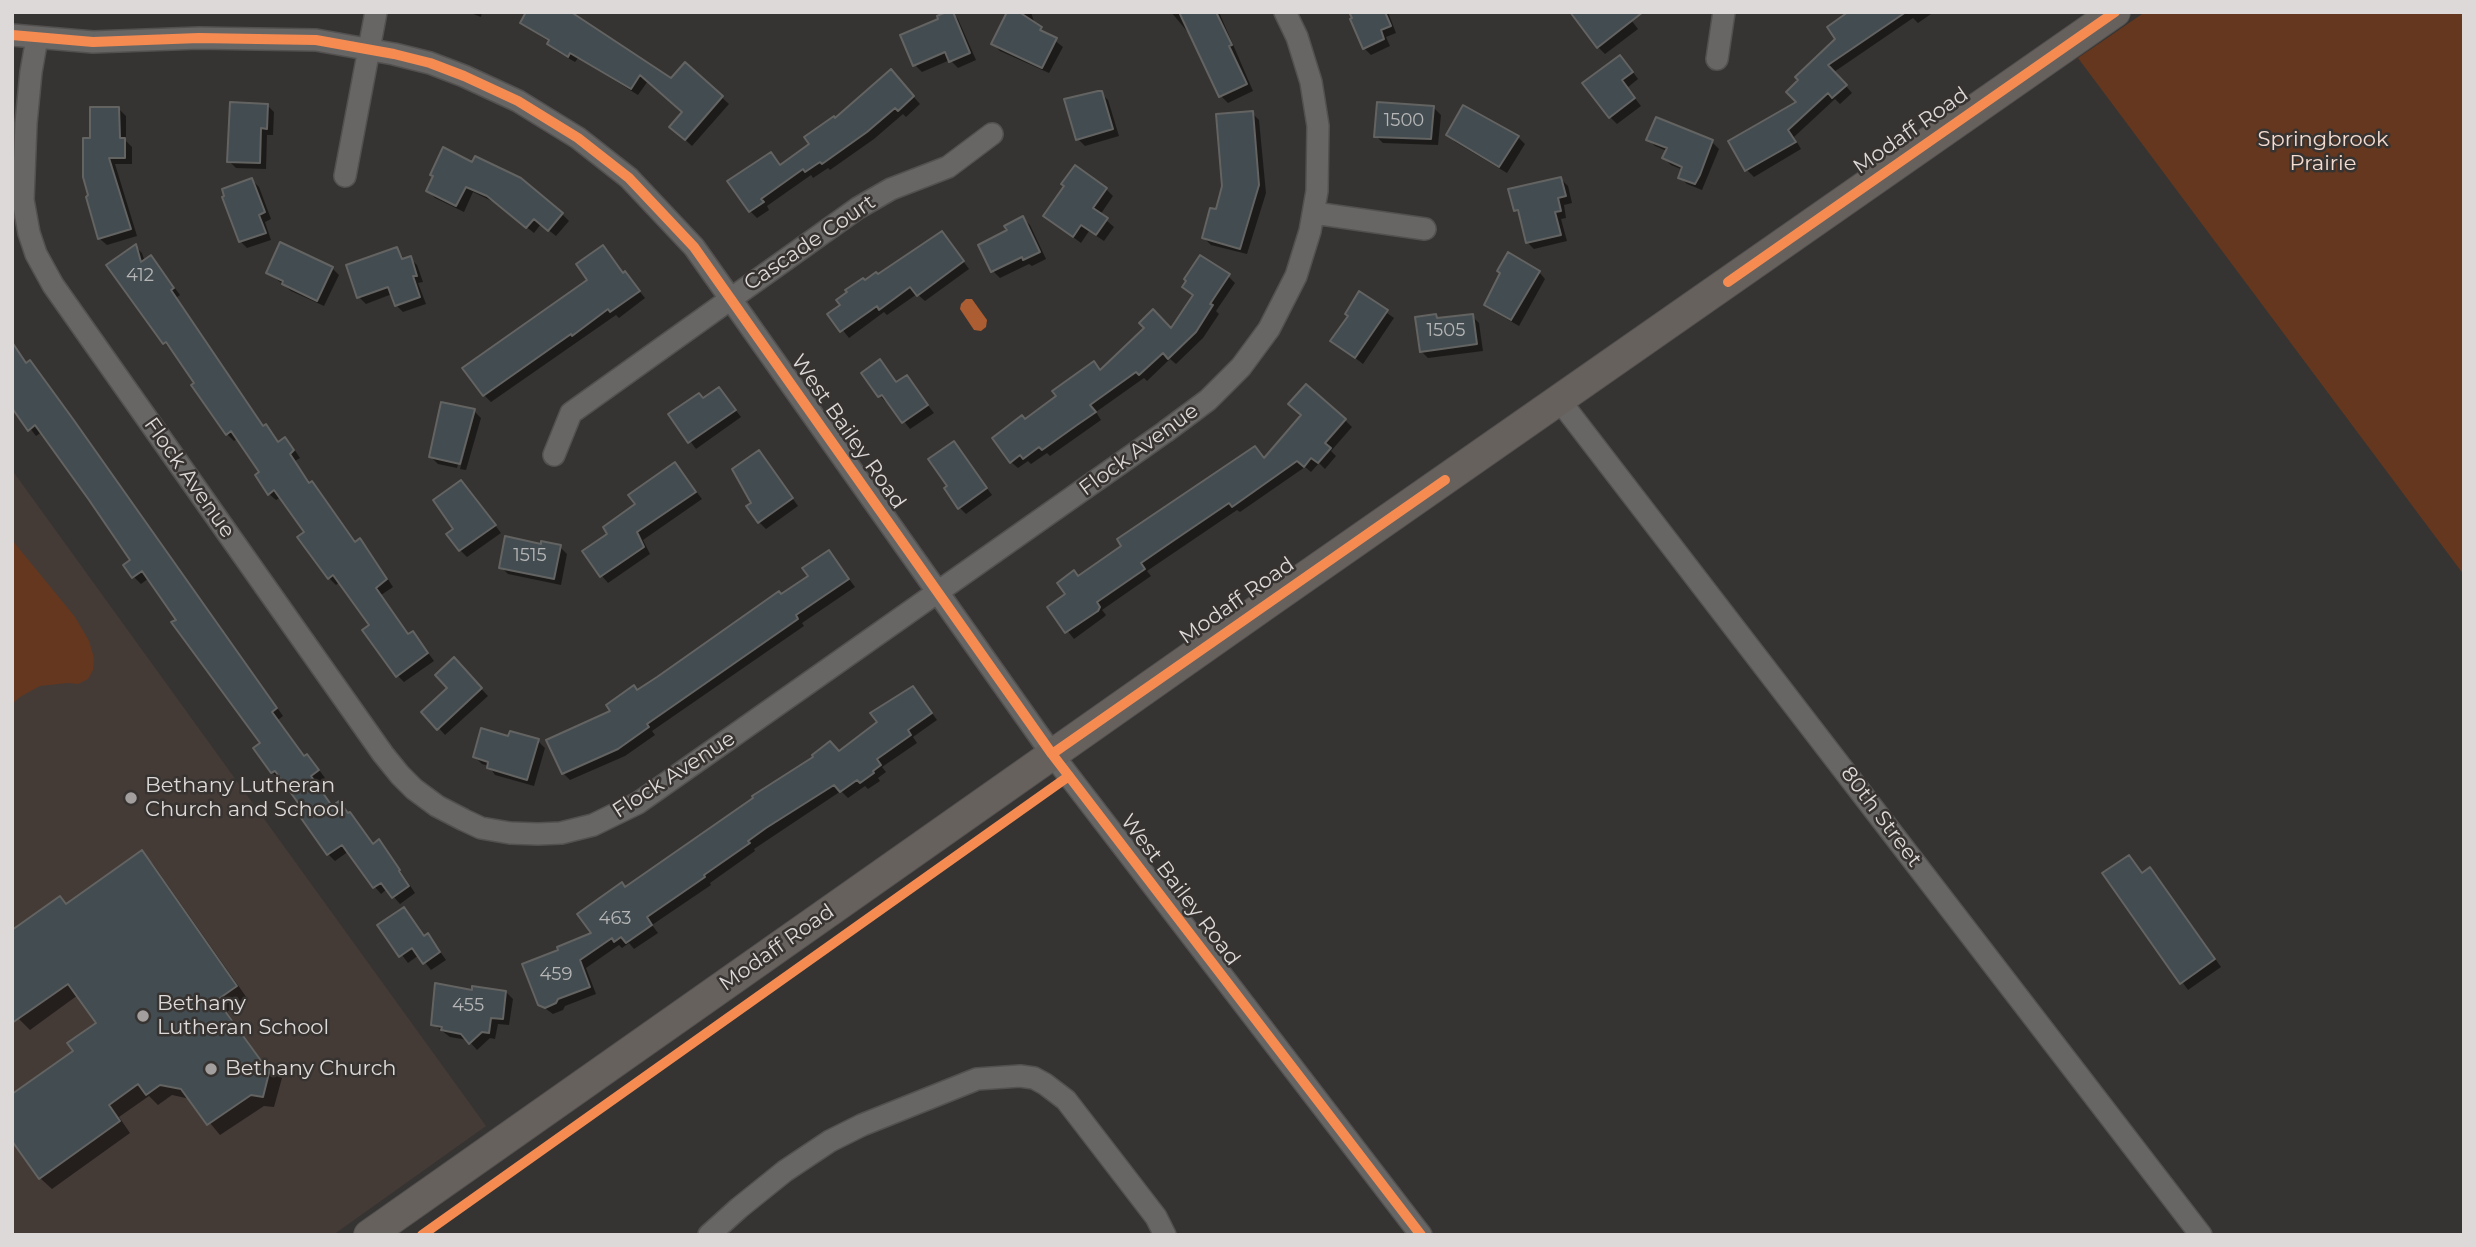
<!DOCTYPE html>
<html>
<head>
<meta charset="utf-8">
<style>
  body { margin:0 }
  #map { position:relative; width:2476px; height:1247px; overflow:hidden; background:#363432; font-family:Montserrat,sans-serif }
  canvas { display:block }
  .frame { position:absolute; inset:0; border:14px solid #dcd9d8; pointer-events:none }
</style>
</head>
<body>
<div id="map">
<canvas width="2476" height="1247"></canvas>
<div class="frame"></div>
</div>
<script>
const c = document.querySelector('canvas').getContext('2d');
c.lineJoin = 'round';
function fillPath(path, color) { c.fillStyle = color; c.fill(path, 'evenodd'); }
const poly = rows => new Path2D(rows.map(r => 'M' + r).join(''));
function trace(path, color, width, dash) { c.strokeStyle = color; c.lineWidth = width; c.lineCap = dash ? 'butt' : 'round'; c.setLineDash(dash || []); c.stroke(path); }
function label(font, color, halo, rows, align = 'center') {
  c.font = font + ' Montserrat,sans-serif'; c.lineWidth = 5; c.setLineDash([]); c.textBaseline = 'middle'; c.strokeStyle = halo; c.fillStyle = color; for (const [text, x, y, turn = 0] of rows) {
    c.save(); c.translate(x, y); c.rotate((+turn || 0) * Math.PI / 180); c.textAlign = isNaN(turn) ? turn : align; if (halo) c.strokeText(text, 0, 0); c.fillText(text, 0, 0); c.restore();
  }
}
fillPath(poly([
  [12,470,486,1126,333,1235,12,1235]
]), '#443b37');
fillPath(poly([
  [2145,12,2464,12,2464,575,2078,58],
  [12,540,75,617,89,641,94,658,93,670,88,679,78,684,68,683,40,686,20,697,12,704]
]), '#65371e');
fillPath(poly([
  [966,299,972,299,987,320,986,327,981,331,974,330,960,309,961,304]
]), '#ac5d31');
fillPath(poly([
  [468,12,482,12,481,17],
  [952,12,958,19,976,60,958,68,950,60,922,72,915,65,941,20],
  [1009,12,1031,12,1035,25,1063,47,1049,73,1000,51,993,44],
  [1171,12,1219,12,1253,91,1228,103,1221,96,1191,36],
  [1350,12,1388,12,1396,33,1386,37,1390,46,1371,55,1364,48],
  [1625,12,1638,29,1605,54,1598,47],
  [1851,12,1934,12,1918,23,1913,18,1834,72,1852,93,1840,104,1835,99,1794,137,1801,149,1754,177,1747,170,1799,103],
  [522,23,671,80,685,64,729,104,692,146,678,133,684,112,648,81,638,95,578,58,575,62,556,51,549,44,550,42,529,29],
  [1627,64,1638,79,1627,88,1641,106,1617,124,1610,117],
  [898,79,920,104,906,117,903,114,874,139,830,170,828,168,813,178,811,175,767,206,769,210,757,218,750,211,730,182,771,154,781,166,811,144,836,120],
  [1101,93,1108,100,1119,136,1085,146,1078,139],
  [267,105,274,112,273,135,267,135,266,169,236,168,229,161],
  [1434,108,1441,115,1438,145,1383,143,1376,136],
  [119,109,126,116,126,141,132,147,132,164,115,164,137,236,107,245,100,239,88,197,90,196,92,139],
  [1252,113,1259,120,1266,193,1247,254,1211,245,1204,238,1217,211],
  [1448,135,1518,137,1525,144,1507,173,1455,142],
  [1648,139,1712,142,1719,149,1702,190,1687,184,1680,177,1683,170,1671,165,1664,158,1667,151,1655,146],
  [473,164,562,214,569,221,556,236,541,224,534,233,496,203,473,192,464,212,435,198,428,191],
  [1561,179,1568,186,1572,203,1564,205,1566,218,1561,219,1567,241,1534,249,1527,242,1521,216,1515,210],
  [252,180,259,187,271,219,265,222,271,240,247,248,241,242,224,198],
  [1106,189,1113,196,1100,215,1114,227,1104,241,1089,231,1081,243,1045,216],
  [1023,218,1030,225,1046,259,1032,266,1029,264,1000,278,993,271,980,246,1009,231],
  [942,233,969,269,925,301,917,294,887,315,884,312,849,338,830,314,865,282,878,276],
  [135,246,142,253,145,262,151,258,158,265,180,295,176,298,264,427,266,426,273,433,279,443,285,439,292,446,300,458,295,461,311,484,319,490,357,543,360,540,367,547,393,587,381,595,409,635,412,633,419,640,434,661,404,682,397,675,371,625,340,582,336,585,329,578,306,532,281,497,276,500,269,494,262,473,237,439,234,441,227,434,197,383,165,343],
  [397,249,405,260,410,258,417,265,423,282,418,283,426,304,403,312,396,305,392,294,366,304,359,297],
  [332,268,339,275,324,306,291,291,268,272],
  [1539,272,1545,279,1519,326,1493,311,1487,304],
  [625,273,645,298,619,318,616,315,491,402,484,395,589,280],
  [1228,276,1235,283,1216,311,1219,314,1203,338,1176,364,1170,359,1147,381,1144,378,1096,412,1101,420,1050,456,1047,453,1031,464,1028,461,1018,468,1011,462,1025,421,1059,397,1094,363,1101,371,1172,331,1195,296,1184,287],
  [1360,294,1394,318,1363,364,1332,340,1350,316],
  [1436,316,1439,320,1472,316,1479,323,1483,351,1428,358,1421,351],
  [12,341,27,364,36,369,80,429,283,716,278,720,305,758,307,756,314,763,325,778,317,784,333,807,339,803,357,821,374,845,379,842,385,848,415,893,400,904,387,889,381,894,375,887,349,851,335,861,328,854,299,811,304,808,282,777,279,779,272,772,262,743,149,578,141,584,134,577,132,561,42,432,36,436,12,405],
  [880,362,897,383,906,377,934,413,910,429,889,402,887,403,880,396,864,373],
  [719,389,741,417,696,449,671,415,703,400],
  [474,411,481,418,466,470,460,469,475,413,472,413,457,468,438,464,431,457],
  [1345,420,1352,427,1331,451,1336,456,1325,469,1319,463,1311,472,1305,467,1240,512,1237,510,1147,571,1151,576,1102,610,1106,615,1104,617,1074,639,1049,608,1067,595,1078,577,1255,448,1265,459],
  [954,443,992,495,966,514,959,507,949,486],
  [759,452,798,506,766,529,759,522,753,503],
  [675,464,702,499,643,540,650,554,608,583,602,576,610,534],
  [482,508,501,533,467,557,460,550],
  [543,546,560,547,567,554,561,585,508,574,501,567],
  [829,552,855,587,802,623,804,626,652,731,655,735,625,756,570,780,563,773,613,712,637,692,810,576],
  [454,660,488,696,445,735,424,712,449,689],
  [919,695,937,720,913,737,917,743,882,767,886,772,878,778,880,781,868,789,865,786,848,798,841,791,754,849,755,851,710,883,711,885,652,925,658,933,634,949,629,943,622,948,619,945,586,968,596,994,565,1006,563,1010,553,1014,539,1004,561,951,594,934,626,888,839,753],
  [510,738,538,741,545,748,534,786,495,775,489,766,482,764,475,757],
  [142,853,153,864,247,998,227,1012,265,1065,270,1066,282,1078,274,1107,264,1106,220,1135,190,1099,172,1095,158,1105,149,1096,119,1117,130,1133,52,1189,40,1178,76,1052,98,1023,78,995,30,1030,18,1018,67,906],
  [2129,857,2143,875,2150,869,2157,876,2221,967,2188,990,2105,874],
  [404,909,425,937,427,936,434,943,446,960,431,970,419,955,408,963,379,925],
  [473,992,506,992,513,999,509,1025,498,1024,495,1039,490,1038,477,1050,468,1040,450,1037,433,1024]
]), '#0007');
const building = poly([
  [526,12,571,12,671,78,685,62,723,96,685,140,669,127,682,112,640,75,631,89,570,53,568,57,547,44,549,40,520,23,526,12],
  [946,12,953,12,970,53,949,62,945,52,913,66,900,35,938,19,937,16,946,12],
  [1007,12,1019,12,1042,27,1040,30,1057,38,1042,68,991,44,1007,12],
  [1179,12,1216,12,1232,45,1229,46,1247,84,1219,97,1179,12],
  [1349,12,1385,12,1391,26,1381,30,1384,39,1363,49,1350,19,1352,18,1349,12],
  [1570,12,1643,12,1597,48,1570,12],
  [1848,12,1906,12,1828,65,1847,85,1832,98,1828,93,1788,130,1796,142,1745,171,1728,141,1796,102,1786,92,1798,80,1795,77,1835,39,1827,27,1848,12],
  [1620,55,1633,72,1622,80,1635,98,1609,118,1582,83,1620,55],
  [891,69,914,96,898,111,895,108,867,132,822,164,820,162,805,172,803,169,761,199,764,202,749,212,727,181,771,152,780,165,809,144,804,137,834,116,835,118,891,69],
  [1098,91,1102,91,1113,129,1076,140,1064,99,1098,91],
  [230,102,268,104,267,129,261,128,260,163,227,162,230,102],
  [1377,102,1434,106,1431,139,1374,137,1377,102],
  [1463,105,1519,136,1499,167,1446,135,1463,105],
  [90,107,119,107,120,138,125,138,125,158,109,158,131,229,98,239,86,197,88,195,83,177,83,138,90,138,90,107],
  [1253,111,1259,185,1240,249,1202,238,1210,208,1216,209,1222,186,1216,114,1253,111],
  [1656,117,1713,140,1700,175,1695,184,1678,178,1682,167,1662,158,1667,148,1646,140,1656,117],
  [443,147,472,162,475,156,521,178,563,213,548,231,534,219,526,228,487,196,466,187,456,206,426,191,433,176,430,175,443,147],
  [1075,165,1107,188,1093,208,1108,218,1096,235,1081,225,1073,237,1043,216,1064,186,1061,184,1075,165],
  [1561,177,1566,196,1558,198,1561,211,1555,212,1561,235,1526,243,1518,210,1514,211,1508,189,1561,177],
  [252,178,265,212,259,215,266,233,239,242,222,197,224,196,222,189,252,178],
  [1023,216,1040,252,1023,260,1022,257,991,272,978,245,1007,230,1004,226,1023,216],
  [942,231,964,261,917,296,910,287,879,310,877,306,840,332,827,314,840,305,836,300,847,292,845,290,863,278,865,280,876,272,878,274,942,231],
  [280,242,333,267,317,301,282,284,283,281,266,273,280,242],
  [136,244,141,262,151,255,174,288,171,290,263,426,266,424,278,442,285,437,294,450,290,454,309,483,312,481,355,542,360,538,387,579,376,588,408,634,413,631,428,653,396,677,362,630,369,625,333,575,328,579,297,537,304,532,274,490,268,495,255,475,259,472,231,431,226,435,191,385,194,383,166,342,163,344,106,265,136,244],
  [603,245,623,273,625,271,640,291,610,312,608,309,572,336,571,334,483,396,462,368,587,280,576,264,603,245],
  [397,247,402,259,411,256,417,276,413,276,420,297,395,306,388,287,357,298,346,265,397,247],
  [1508,252,1540,271,1511,320,1484,305,1500,273,1497,271,1508,252],
  [1200,255,1230,274,1210,304,1213,305,1196,332,1168,359,1163,353,1139,375,1136,372,1090,405,1096,412,1077,425,1042,450,1039,447,1023,459,1020,455,1010,463,992,438,1022,415,1025,419,1056,396,1052,391,1094,361,1100,370,1144,328,1139,323,1153,309,1171,328,1193,295,1182,287,1186,281,1184,279,1200,255],
  [1359,291,1388,310,1355,358,1330,341,1348,316,1345,314,1359,291],
  [1436,314,1437,318,1473,314,1477,344,1420,352,1415,317,1436,314],
  [12,342,26,363,30,360,73,419,277,708,272,712,304,756,307,754,319,770,311,776,332,806,339,801,348,813,350,812,373,844,379,839,400,870,399,871,409,886,392,898,381,883,373,888,342,845,327,855,296,811,301,807,275,771,271,773,253,748,260,743,171,622,176,620,142,571,132,578,123,565,130,560,89,500,35,425,28,431,12,408,12,342],
  [880,359,896,382,907,375,928,405,902,423,882,395,878,397,861,373,880,359],
  [1306,384,1346,419,1325,443,1331,448,1318,463,1311,458,1304,467,1297,461,1232,507,1229,503,1170,543,1141,563,1145,569,1097,602,1100,607,1098,611,1065,633,1047,607,1065,594,1057,583,1074,570,1078,576,1121,546,1117,539,1255,446,1264,458,1301,415,1288,404,1306,384],
  [719,387,736,410,688,443,668,414,699,393,703,398,719,387],
  [441,402,475,409,460,464,429,457,441,402],
  [954,441,987,488,958,509,944,488,947,486,928,459,954,441],
  [759,450,793,498,758,523,746,506,751,503,732,469,759,450],
  [675,462,696,492,637,532,644,547,600,577,582,551,607,534,603,527,635,504,628,495,675,462],
  [461,480,496,525,459,551,446,534,453,529,433,500,461,480],
  [505,536,541,544,541,541,561,545,554,579,499,568,505,536],
  [829,550,849,579,796,615,798,619,647,724,649,727,618,749,562,774,546,740,610,711,606,705,634,685,637,690,657,677,779,591,781,594,808,576,802,568,829,550],
  [454,657,482,688,437,730,421,712,447,688,435,675,454,657],
  [913,686,932,713,908,730,911,735,877,759,881,765,873,771,874,773,860,783,857,780,840,792,834,785,766,828,748,841,750,843,704,875,705,877,647,917,652,925,626,943,621,937,614,942,612,938,580,960,590,987,558,999,556,1003,545,1008,538,1005,522,964,558,950,557,947,591,933,577,914,622,882,625,887,753,798,752,796,813,757,812,755,830,741,839,751,877,722,870,713,913,686],
  [481,728,508,736,510,731,539,739,527,780,487,768,488,762,473,757,481,728],
  [142,850,237,986,217,1000,262,1062,271,1065,263,1097,251,1095,207,1125,181,1089,160,1085,146,1095,138,1084,109,1105,120,1121,39,1179,12,1141,12,1094,73,1051,67,1043,96,1023,68,984,12,1023,12,930,60,896,66,904,142,850],
  [2129,855,2142,873,2150,867,2215,959,2180,984,2102,873,2129,855],
  [404,907,424,936,428,933,440,952,423,964,412,948,399,957,377,925,404,907],
  [435,983,472,990,472,986,506,991,503,1019,491,1018,489,1033,482,1032,469,1044,461,1034,441,1030,442,1027,431,1025,435,983]
]);
fillPath(building, '#434c50');
trace(building, '#636362', 2);
const street = poly([
  [12,35,93,42,199,38,316,40,394,54,430,63,464,76,518,101,578,138,629,178,694,247,1052,754,1421,1235],
  [37,38,31,72,26,123,23,200,29,233,36,254,53,285,383,754,400,775,414,789,437,806,464,820,481,828,510,833,538,834,561,833,593,825,638,803,1165,432,1208,400,1241,367,1269,329,1296,276,1310,231,1317,191,1318,126,1311,82,1297,37,1285,12],
  [1717,59,1724,12],
  [345,176,376,12],
  [1314,213,1425,229],
  [1560,401,2201,1235],
  [554,455,571,413,858,208,891,189,948,167,992,134],
  [709,1235,739,1208,785,1171,830,1141,862,1125,977,1079,1020,1076,1034,1078,1045,1084,1066,1100,1156,1217,1165,1235]
]);
const secondary = poly([
  [369,1235,1272,600,2115,12]
]);
trace(street, '#535150', 24);
trace(secondary, '#535150', 32);
trace(street, '#676665', 21);
trace(secondary, '#66615d', 30);
trace(poly([
  [12,35,93,42,199,38,316,40,394,54,430,63,464,76,518,101,578,138,629,178,694,247,1052,754,1421,1235],
  [1728,282,2115,12],
  [1052,754,1445,480],
  [422,1235,1069,776]
]), '#f68b52', 10);
for (const [x, y, r, color] of [
  [131,798,7,"#a29f9e"],
  [143,1016,7,"#a29f9e"],
  [211,1069,7,"#a29f9e"]
]) { const dot = new Path2D(); dot.arc(x, y, r, 0, 2 * Math.PI); c.fillStyle = color; c.fill(dot); trace(dot, '#373331', 2.5); }
label('18px', '#b6b6b6', null, [
  ["1500",1404,121],
  ["412",140,276],
  ["1505",1446,331],
  ["1515",530,556],
  ["463",615,919],
  ["459",556,975],
  ["455",468,1006]
]);
label('21px', '#dcd9d8', '#373331', [
  ["Modaff Road",1911,131,-35],
  ["Cascade Court",810,243,-34],
  ["West Bailey Road",848,432,55],
  ["Flock Avenue",1139,450,-36],
  ["Flock Avenue",189,478,55],
  ["Modaff Road",1237,601,-35],
  ["Flock Avenue",674,775,-33],
  ["80th Street",1881,817,53],
  ["West Bailey Road",1180,890,53],
  ["Modaff Road",777,948,-35]
]);
label('21px', '#f5dcd0', '#373331', [
  ["Springbrook",2323,140],
  ["Prairie",2323,164]
]);
label('21px', '#dcd9d8', '#373331', [
  ["Bethany Lutheran",145,786],
  ["Church and School",145,810],
  ["Bethany",157,1004],
  ["Lutheran School",157,1028],
  ["Bethany Church",225,1069]
], 'left');
</script>
</body>
</html>
